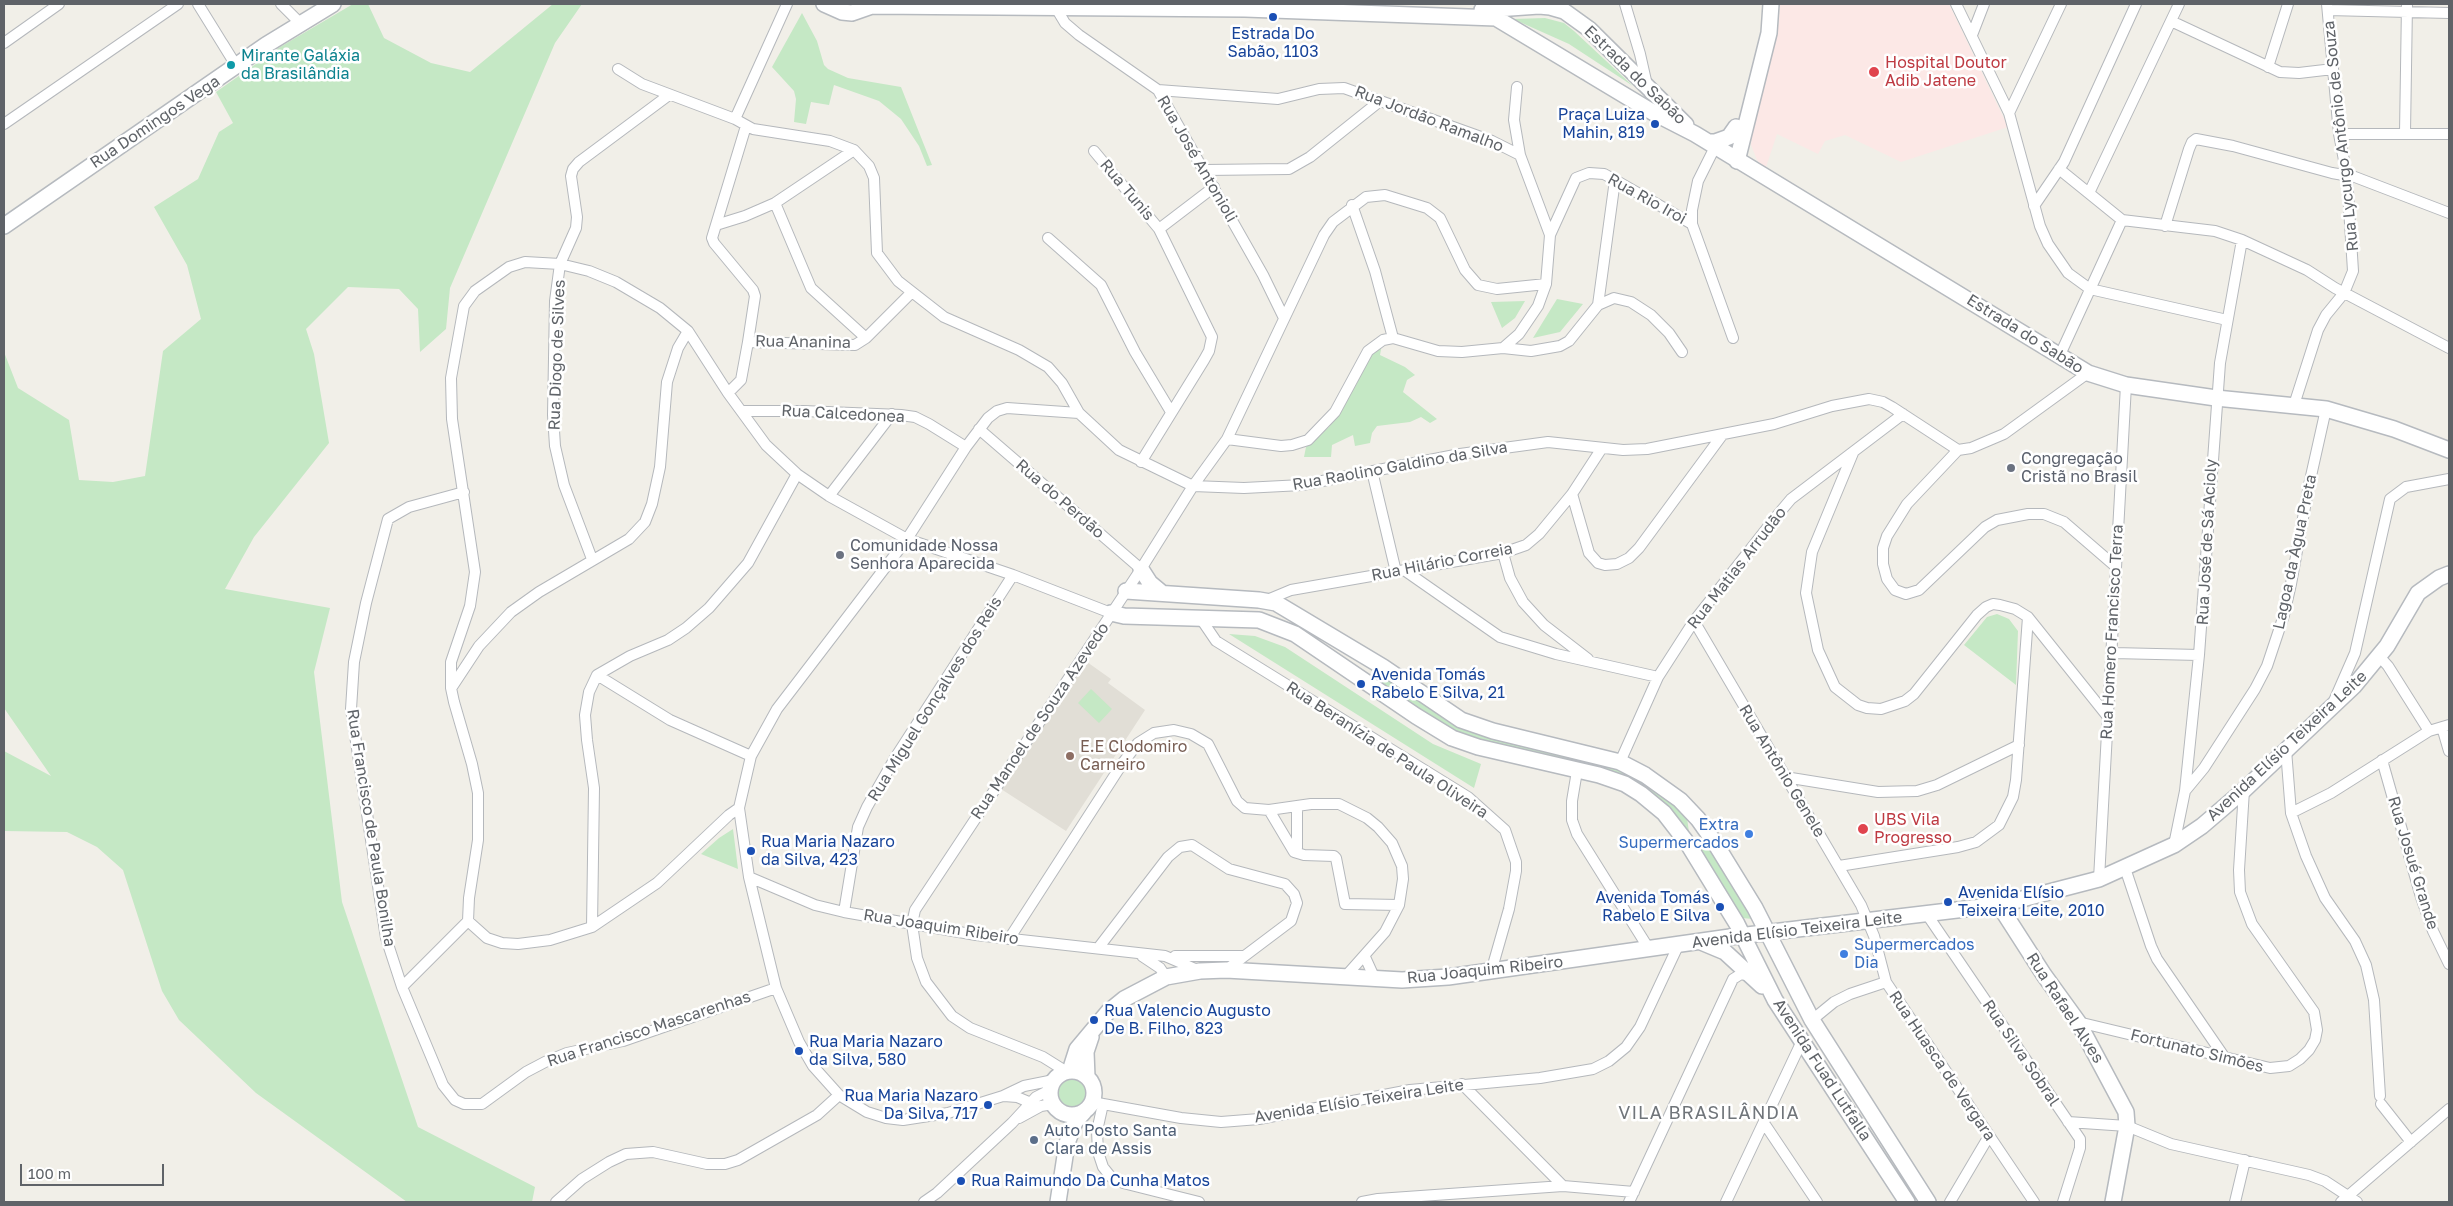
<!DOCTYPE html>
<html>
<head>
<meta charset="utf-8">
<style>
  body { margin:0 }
  #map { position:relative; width:2453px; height:1206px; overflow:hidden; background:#f1efe8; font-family:"Golos Text",sans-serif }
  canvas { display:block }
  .frame { position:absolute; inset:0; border:5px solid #5f6368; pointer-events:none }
  .scale { position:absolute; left:20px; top:1164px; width:144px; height:22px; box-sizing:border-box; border:2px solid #5f6368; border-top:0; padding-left:6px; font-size:15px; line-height:18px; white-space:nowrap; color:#5f6368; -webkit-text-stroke:4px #fff; paint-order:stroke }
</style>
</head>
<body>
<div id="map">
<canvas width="2453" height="1206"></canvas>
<div class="frame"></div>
<div class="scale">100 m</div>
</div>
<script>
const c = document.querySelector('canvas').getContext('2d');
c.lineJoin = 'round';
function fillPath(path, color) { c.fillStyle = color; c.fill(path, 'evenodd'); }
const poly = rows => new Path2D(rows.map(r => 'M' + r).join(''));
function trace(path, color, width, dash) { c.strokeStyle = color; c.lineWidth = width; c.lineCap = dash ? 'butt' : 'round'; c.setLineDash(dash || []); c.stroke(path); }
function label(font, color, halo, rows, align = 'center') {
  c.font = font + ' "Golos Text",sans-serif'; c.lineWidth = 5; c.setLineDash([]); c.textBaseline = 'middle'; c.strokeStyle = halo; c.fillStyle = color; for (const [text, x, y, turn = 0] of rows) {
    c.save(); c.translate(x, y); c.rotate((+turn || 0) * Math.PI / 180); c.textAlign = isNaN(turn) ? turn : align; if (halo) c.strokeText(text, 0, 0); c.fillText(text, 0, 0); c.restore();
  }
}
fillPath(poly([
  [1087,662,1111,679,1108,683,1145,710,1066,831,1001,789]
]), '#e1ded6');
fillPath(poly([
  [1780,4,1949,4,2008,127,1901,162,1845,135,1825,141,1818,154,1777,134,1765,170,1757,160,1751,145,1754,121,1779,22]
]), '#fce8e6');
fillPath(poly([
  [353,4,368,4,384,38,431,63,470,72,553,4,582,4,555,43,450,288,446,329,420,352,418,309,399,289,348,287,306,329,314,354,329,443,254,537,225,589,330,608,314,672,342,902,418,1127,535,1187,532,1202,407,1202,256,1093,179,1020,162,991,123,870,97,847,67,832,4,831,4,751,51,776,4,708,4,352,18,388,69,420,79,480,113,482,145,476,163,351,201,319,187,265,154,207,198,179,219,132,233,123,216,92,280,47],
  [802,13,817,41,824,65,828,69,848,78,901,87,932,165,927,166,919,146,901,119,879,101,834,85,829,105,811,102,806,124,794,122,796,99,794,91,772,67],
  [1545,18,1564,23,1574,31,1633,86,1569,44,1513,19],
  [1557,299,1583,304,1560,332,1533,338],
  [1525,301,1515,318,1502,328,1491,302],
  [1382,344,1380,355,1405,367,1415,375,1407,380,1403,392,1437,419,1430,423,1421,417,1410,422,1377,426,1372,433,1370,443,1355,446,1353,435,1332,445,1331,457,1304,457,1306,447,1329,427,1356,385,1368,358],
  [1997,614,2009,619,2018,631,2016,685,1964,645,1987,617],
  [1229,634,1255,636,1285,647,1433,744,1481,764,1474,788],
  [1385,676,1422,702,1629,774,1676,804,1687,818,1689,832,1657,798,1541,756,1473,738,1447,727,1381,684],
  [1091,689,1112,709,1099,723,1078,703],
  [733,829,738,869,701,854,719,838],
  [1706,843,1717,860,1753,919,1742,918,1731,904,1697,847],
  '1053 1093a18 18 0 1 1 36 0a18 18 0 1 1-36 0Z'
]), '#c5e8c5');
const street = poly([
  [198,4,237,67],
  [281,4,301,24],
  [1625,4,1640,54,1647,85],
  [1956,4,2009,113,2040,226,2048,244,2068,273,2090,289,2227,320],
  [1056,8,1065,23,1079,35,1158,90,1263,275,1284,318],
  [2328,10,2449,13],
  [2171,21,2280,72,2299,73,2333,69],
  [1972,35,1984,4],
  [4,43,59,4],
  [2268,67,2288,4],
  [618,69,642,84,735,119,753,129,830,141,854,150,869,166,874,178,877,253,898,281,944,317,1019,350,1048,367,1062,383,1079,413,1119,450,1193,486,1244,488,1302,485,1460,454,1548,442,1623,450,1647,449,1774,424,1832,406,1869,399,1883,402,1892,407,1958,450,1971,448,2004,434,2088,373],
  [1158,90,1278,99,1319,89,1344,88,1492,141,1520,155],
  [2009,113,2061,4],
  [735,119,787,4],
  [4,124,178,4],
  [746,126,712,238,714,243,753,290,755,296,748,342,855,345,866,338,911,293],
  [2405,133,2407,4],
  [2339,134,2449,134],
  [1715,147,1698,181,1692,210,1692,224,1733,338],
  [1094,151,1159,229,1212,337,1209,351,1204,360,1141,462],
  [2059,169,2122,220,2215,231,2242,240,2307,270,2335,288,2449,348],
  [1205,170,1289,169,1310,157,1380,101],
  [2089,193,2179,4],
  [775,203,811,288,866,338],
  [1352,205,1375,271,1393,338],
  [2034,206,2064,162,2136,4],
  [716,225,745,216,775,203,854,150],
  [2165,226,2189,149,2192,142,2196,139,2233,146,2332,173,2355,177,2449,213],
  [1159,229,1214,187],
  [1550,235,1576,178,1589,173,1604,174,1615,180,1692,224],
  [1048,238,1101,285,1135,352,1171,412],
  [1598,305,1615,180],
  [1503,348,1531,351,1560,346,1569,341,1598,305,1614,298,1631,302,1651,315,1669,333,1682,352],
  [2059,357,2122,220],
  [728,393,741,380,748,342],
  [2294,405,2318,330,2326,315,2344,293,2353,271,2347,176,2339,134,2327,4],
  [743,411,803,411,901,415,915,417,929,424,966,447],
  [979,429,1141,569],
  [1227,439,1281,446,1292,445,1308,440,1335,412,1368,351,1383,340,1393,338,1438,351,1462,352,1503,348,1519,334,1538,306,1546,284,1550,235,1520,155,1514,120,1517,87],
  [1958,450,1907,504,1887,536,1883,548,1883,564,1887,579,1895,590,1906,594,1919,590,1985,527,1997,520,2028,514,2044,514,2064,522,2115,566],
  [1853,453,1812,552,1806,593,1818,650,1835,687,1858,705,1867,708,1881,709,1905,701,1914,694,1977,615,1986,607,1993,604,2000,605,2015,609,2028,617,2108,717],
  [1372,471,1396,572],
  [464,492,409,507,388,519,366,603,354,662,351,709,386,938,402,987,443,1085,455,1100,464,1104,482,1104,526,1072,545,1062,567,1053,623,1041,776,988],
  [1572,494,1589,553,1598,563,1605,565,1617,564,1629,558,1639,548,1723,434],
  [829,496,892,414],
  [1503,553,1510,578,1523,602,1544,625,1588,659],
  [592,559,564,485,555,446,553,415,555,301,560,264,576,228,577,217,571,176,573,169,579,162,669,95],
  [1404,570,1500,637,1556,654,1658,677],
  [1267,600,1291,590,1503,553,1526,545,1539,534,1572,494,1602,448],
  [1201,619,1216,641,1468,797,1505,830,1516,862,1516,871,1509,909,1491,972],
  [1694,621,1861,905,1874,936,1886,982,2034,1202],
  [2113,653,2199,655],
  [2379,656,2388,666,2429,731],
  [597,675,670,720,751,756],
  [452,687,479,646,511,612,539,592,629,539,645,522,652,504,660,467,667,382,678,348,688,331],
  [2334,701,2355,653,2390,499,2406,487,2449,479],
  [2442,727,2449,751],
  [2286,750,2291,813,2306,856,2325,898,2355,941,2366,965,2374,1000,2380,1096],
  [2382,760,2421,897,2433,931,2449,964],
  [1620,762,1658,677,1694,621,1775,518,1791,499,1903,414],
  [1577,771,1572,801,1572,820,1577,834,1649,949],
  [1785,777,1878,792,1917,791,1937,785,2019,745],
  [2185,791,2204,768,2255,689,2267,666,2284,615,2291,584,2309,485,2326,409],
  [1269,810,1294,852,1297,848,1297,806],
  [2291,813,2331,793,2429,731,2449,725],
  [2174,845,2185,791,2199,655,2220,363,2242,240],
  [1294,852,1304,855,1334,856,1336,858,1345,904,1399,905],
  [1839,866,1958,847,1976,842,1999,825,2013,797,2016,780,2028,617],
  [2125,868,2151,946,2157,959,2225,1058],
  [749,877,815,905,844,912,976,935,1165,956,1200,971],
  [2099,879,2126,385],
  [844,912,858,827,867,807,895,758,1013,575],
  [1926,913,2080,1139,2080,1148,2063,1202],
  [468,921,469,898,478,840,478,793,472,764,454,702,451,688,451,662,470,606,475,572,452,419,451,378,464,306,475,291,509,267,525,262,560,264,589,271,616,282,660,308,688,331,728,393,766,445,797,474,829,496,907,539,1013,575,1111,613],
  [592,927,594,788,587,740,585,715,589,692,597,675,630,656,668,640,686,628,709,608,748,563,797,474],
  [1009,939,1122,764,1138,743,1154,733,1174,730,1191,734,1208,744,1237,801,1245,808,1269,810,1311,804,1339,804,1367,818,1378,827,1392,843,1402,866,1403,879,1399,905,1385,932,1345,977],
  [1099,947,1168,857,1180,847,1192,845,1229,869,1285,884,1294,894,1297,903,1291,921,1226,970],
  [1142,956,1160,968,1166,977],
  [1175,956,1244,956],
  [1365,957,1375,979],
  [402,987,468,921,487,938,502,943,518,944,550,940,592,927,657,883,729,815,739,808],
  [1812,1020,1834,1002,1850,994,1886,982],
  [2078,1022,2270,1068,2289,1066,2300,1059,2309,1050,2315,1040,2317,1030,2314,1012,2252,924,2240,892,2239,870,2244,790],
  [1067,1072,1043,1057,970,1028,952,1016,926,982,917,958,912,924,915,910,1141,569,1193,486,1227,439,1324,235,1333,222,1366,197,1385,195,1427,208,1440,218,1465,270,1478,285,1497,289,1546,284],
  [1054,1080,1024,1086,1003,1096,948,1113,903,1120,886,1118,867,1112,839,1095,813,1066,799,1042,776,988,749,877,739,808,751,756,777,709,907,539,966,447,988,418,997,411,1007,408,1079,413],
  [1462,1084,1563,1186],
  [1004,1096,1017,1097,1036,1105],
  [1092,1102,1181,1118,1221,1122,1259,1119,1410,1090,1540,1078,1593,1069,1609,1061,1626,1047,1640,1027,1678,946],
  [1103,1104,1097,1131,1098,1152,1103,1167,1111,1177,1123,1183,1199,1202],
  [2381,1104,2411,1142],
  [1019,1118,1041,1106,1053,1104],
  [2068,1122,2127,1126,2171,1144,2309,1175,2325,1181,2357,1202],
  [1764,1123,1817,1202],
  [556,1202,582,1179,609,1162,626,1154,653,1152,707,1164,725,1164,738,1160,817,1115,839,1095],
  [924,1202,937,1193,1012,1123,1036,1097,1050,1090],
  [1362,1202,1378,1199,1563,1186,1634,1192],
  [1629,1202,1733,979,1741,974,1752,976],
  [1726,1202,1802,1041],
  [1950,1202,1989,1136],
  [2235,1202,2245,1160],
  [2341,1202,2449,1109]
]);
const secondary = poly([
  [824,4,842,12,852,13,872,6],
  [864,4,872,6,1245,9,1496,18,1654,113,1695,134,2088,373,2126,385,2216,398,2326,409,2394,429,2449,450],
  [1482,10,1539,6,1550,7,1564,11,1589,29,1686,125],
  [1708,142,1715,142,1729,137,1736,127],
  [1737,161,1769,33,1771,4],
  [4,226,266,45,333,4],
  [1141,569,1150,583,1162,593],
  [1126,591,1259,600,1276,603,1383,667,1461,720,1493,731,1620,762,1645,775,1680,800,1698,819,1715,843,1755,908,1812,1020,1928,1202],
  [1111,613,1124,616,1259,620,1295,634,1416,716,1452,738,1478,747,1599,775,1625,784,1641,794,1664,813,1688,844,1737,924,1775,1000,1907,1202],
  [1999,905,2044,975,2078,1022,2126,1112,2127,1126,2113,1202],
  [1701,942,1725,952,1762,986],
  [1070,1071,1077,1049,1108,1012,1124,999,1166,977,1200,971,1226,970,1402,980,1448,977,1730,937,1999,905,2099,879,2174,845,2202,826,2244,790,2354,686,2387,646,2418,593,2439,578,2449,574],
  '1050 1093a22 22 0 1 1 44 0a22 22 0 1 1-44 0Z',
  [1087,1077,1086,1052,1091,1037],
  [1058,1202,1067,1143,1075,1122,1084,1112]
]);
trace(street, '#b5b8bc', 12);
trace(secondary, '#b6babf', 18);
trace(street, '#fff', 10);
trace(secondary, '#fff', 15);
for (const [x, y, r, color] of [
  [1273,17,5,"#1a4fb4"],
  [231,65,5,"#0f9aa8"],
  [1874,72,6,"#e0444e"],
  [1655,124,5,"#1a4fb4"],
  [2011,468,5,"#6b7280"],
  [840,555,5,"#6b7280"],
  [1361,684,5,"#1a4fb4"],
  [1070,756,5,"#8d6e63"],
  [1863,829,6,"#e0444e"],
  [1749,834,5,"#3f7fe0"],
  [751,851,5,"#1a4fb4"],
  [1948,902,5,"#1a4fb4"],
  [1720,907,5,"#1a4fb4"],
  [1844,954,5,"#3f7fe0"],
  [1094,1020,5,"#1a4fb4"],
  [799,1051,5,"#1a4fb4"],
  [988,1105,5,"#1a4fb4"],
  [1034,1140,5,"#5c6f8a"],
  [961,1181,5,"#1a4fb4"]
]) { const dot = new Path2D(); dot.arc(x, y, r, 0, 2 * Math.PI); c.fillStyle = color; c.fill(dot); trace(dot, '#fff', 2); }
label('16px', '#164399', '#fff', [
  ["Estrada Do",1273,34,"center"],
  ["Sabão, 1103",1273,52,"center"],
  ["Praça Luiza",1645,115,"right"],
  ["Mahin, 819",1645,133,"right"],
  ["Avenida Tomás",1371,675],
  ["Rabelo E Silva, 21",1371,693],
  ["Rua Maria Nazaro",761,842],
  ["da Silva, 423",761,860],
  ["Avenida Elísio",1958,893],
  ["Teixeira Leite, 2010",1958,911],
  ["Avenida Tomás",1710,898,"right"],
  ["Rabelo E Silva",1710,916,"right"],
  ["Rua Valencio Augusto",1104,1011],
  ["De B. Filho, 823",1104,1029],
  ["Rua Maria Nazaro",809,1042],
  ["da Silva, 580",809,1060],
  ["Rua Maria Nazaro",978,1096,"right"],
  ["Da Silva, 717",978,1114,"right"],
  ["Rua Raimundo Da Cunha Matos",971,1181]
], 'left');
label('16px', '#0d838f', '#fff', [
  ["Mirante Galáxia",241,56],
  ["da Brasilândia",241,74]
], 'left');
label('16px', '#be3a42', '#fff', [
  ["Hospital Doutor",1885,63],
  ["Adib Jatene",1885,81],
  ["UBS Vila",1874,820],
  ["Progresso",1874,838]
], 'left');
label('16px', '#5f6368', '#fff', [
  ["Estrada do Sabão",1635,75,44],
  ["Rua Jordão Ramalho",1429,119,21],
  ["Rua Domingos Vega",155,122,-34],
  ["Rua Lycurgo Antônio de Souza",2341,136,-96],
  ["Rua José Antonioli",1197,159,60],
  ["Rua Tunis",1127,190,50],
  ["Rua Rio Iroi",1647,199,29],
  ["Estrada do Sabão",2025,334,32],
  ["Rua Ananina",803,342,1],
  ["Rua Diogo de Silves",557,355,-88],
  ["Rua Calcedonea",843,414,3],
  ["Rua Raolino Galdino da Silva",1400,466,-10],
  ["Rua do Perdão",1060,499,41],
  ["Rua José de Sá Acioly",2207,542,-87],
  ["Lagoa da Àgua Preta",2295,552,-78],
  ["Rua Hilário Correia",1442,562,-11],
  ["Rua Matias Arrudão",1737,568,-52],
  ["Rua Homero Francisco Terra",2112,632,-87],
  ["Rua Miguel Gonçalves dos Reis",935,699,-58],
  ["Rua Manoel de Souza Azevedo",1040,721,-56],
  ["Avenida Elísio Teixeira Leite",2287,746,-43],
  ["Rua Beranízia de Paula Oliveira",1387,750,33],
  ["Rua Antônio Genele",1782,771,59],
  ["Rua Francisco de Paula Bonilha",371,828,81],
  ["Rua Josué Grande",2413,863,73],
  ["Rua Joaquim Ribeiro",941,927,9],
  ["Avenida Elísio Teixeira Leite",1797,930,-7],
  ["Rua Joaquim Ribeiro",1485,970,-6],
  ["Rua Rafael Alves",2065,1008,57],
  ["Rua Francisco Mascarenhas",649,1029,-18],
  ["Fortunato Simões",2197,1051,14],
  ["Rua Silva Sobral",2021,1053,56],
  ["Rua Huasca de Vergara",1942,1066,56],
  ["Avenida Fuad Lutfalla",1822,1070,57],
  ["Avenida Elísio Teixeira Leite",1359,1101,-9]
]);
label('16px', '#5b616d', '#fff', [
  ["Congregação",2021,459],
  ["Cristã no Brasil",2021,477],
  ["Comunidade Nossa",850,546],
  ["Senhora Aparecida",850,564]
], 'left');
label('16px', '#785e54', '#fff', [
  ["E.E Clodomiro",1080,747],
  ["Carneiro",1080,765]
], 'left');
label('16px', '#366cbe', '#fff', [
  ["Extra",1739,825],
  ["Supermercados",1739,843],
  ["Supermercados",1854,945,"left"],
  ["Dia",1854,963,"left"]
], 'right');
label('16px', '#4e5e75', '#fff', [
  ["Auto Posto Santa",1044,1131],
  ["Clara de Assis",1044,1149]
], 'left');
c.letterSpacing = '1px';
label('18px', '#70757a', '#fff', [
  ["VILA BRASILÂNDIA",1709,1113]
]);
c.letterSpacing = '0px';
</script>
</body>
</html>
